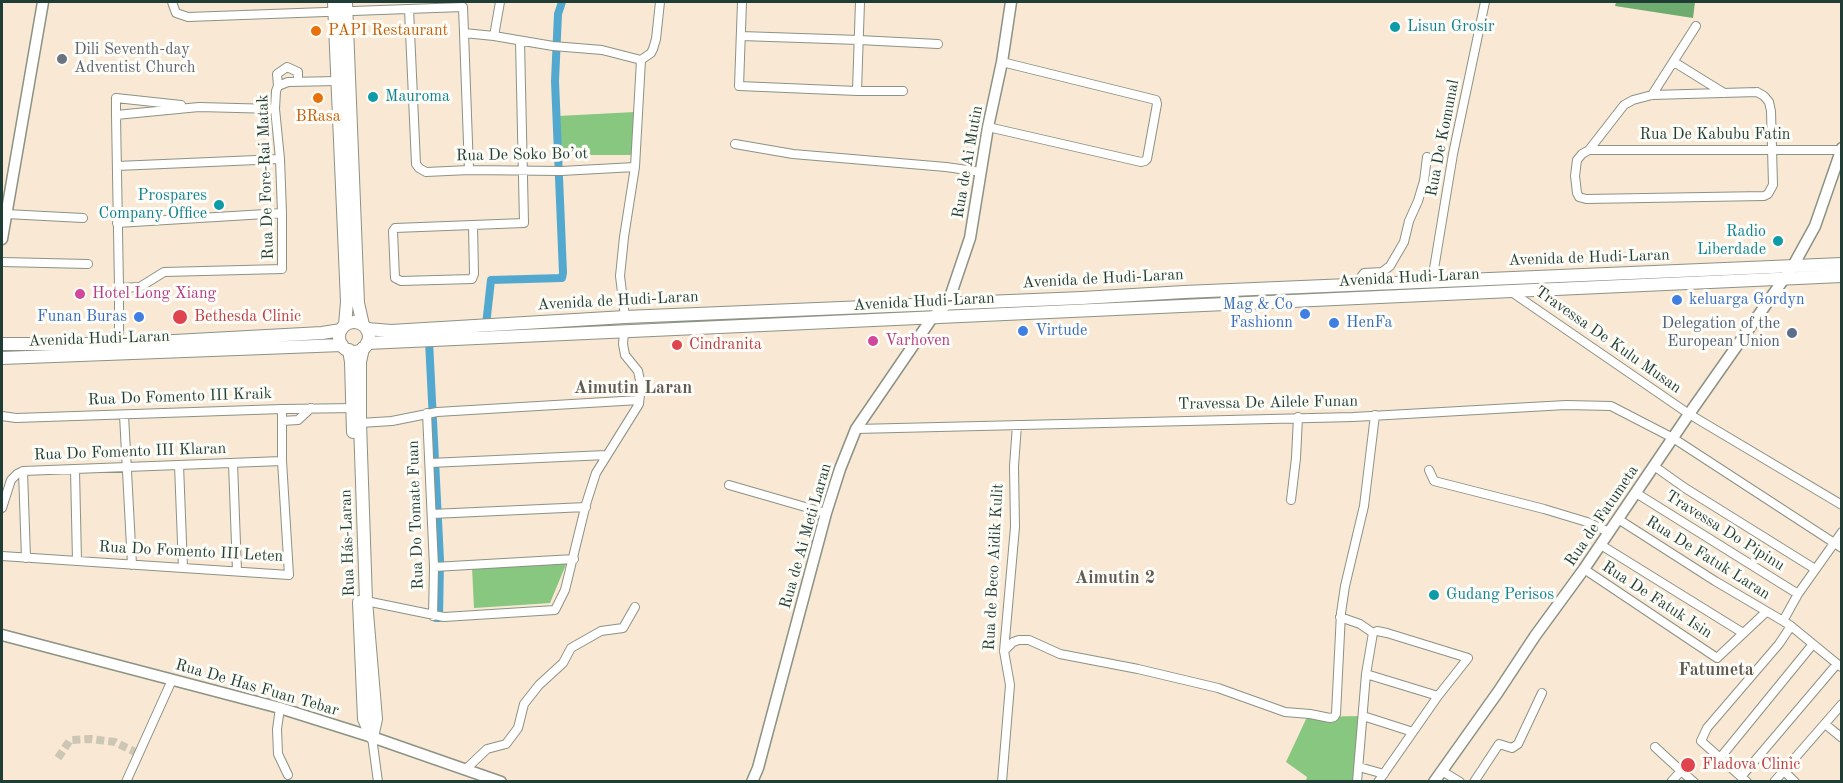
<!DOCTYPE html>
<html>
<head>
<meta charset="utf-8">
<style>
  body { margin:0 }
  #map { position:relative; width:1843px; height:783px; overflow:hidden; background:#f8e8d4; font-family:"Old Standard TT",serif }
  canvas { display:block }
  .frame { position:absolute; inset:0; border:3px solid #1f3d34; pointer-events:none }
</style>
</head>
<body>
<div id="map">
<canvas width="1843" height="783"></canvas>
<div class="frame"></div>
</div>
<script>
const c = document.querySelector('canvas').getContext('2d');
c.lineJoin = 'round';
function fillPath(path, color) { c.fillStyle = color; c.fill(path, 'evenodd'); }
const poly = rows => new Path2D(rows.map(r => 'M' + r).join(''));
function trace(path, color, width, dash) { c.strokeStyle = color; c.lineWidth = width; c.lineCap = dash ? 'butt' : 'round'; c.setLineDash(dash || []); c.stroke(path); }
function label(font, color, halo, rows, align = 'center') {
  c.font = font + ' "Old Standard TT",serif'; c.lineWidth = 6; c.setLineDash([]); c.textBaseline = 'middle'; c.strokeStyle = halo; c.fillStyle = color; for (const [text, x, y, turn = 0] of rows) {
    c.save(); c.translate(x, y); c.rotate((+turn || 0) * Math.PI / 180); c.textAlign = isNaN(turn) ? turn : align; if (halo) c.strokeText(text, 0, 0); c.fillText(text, 0, 0); c.restore();
  }
}
fillPath(poly([
  [635,112,633,155,561,155,558,116],
  [567,562,550,603,474,608,472,567],
  [1363,716,1357,781,1306,781,1307,777,1286,762,1307,717]
]), '#87c77f');
fillPath(poly([
  [1616,2,1695,2,1693,18,1615,6]
]), '#6dac6e');
trace(poly([
  [486,325,491,280,562,278,563,273,555,81,558,14,562,2],
  [429,341,440,560,439,618,436,618]
]), '#53a8cf', 8);
trace(poly([
  [58,758,70,740,91,739,115,742,139,754]
]), '#cdc6b4', 8, [8, 4]);
const minor = poly([
  [172,2,176,13,188,17,463,7,464,33,494,36,553,46,602,50,641,60],
  [742,2,739,86,857,91,860,2],
  [409,9,416,164,419,168,426,172,469,170,561,171,635,167,624,237,620,276,625,317],
  [464,33,469,170],
  [494,36,500,2],
  [741,36,859,40,938,44],
  [641,60,651,53,653,49,656,39,660,2],
  [1674,62,1724,93],
  [278,86,277,74,287,67,298,72,298,81],
  [857,91,903,91],
  [1757,92,1764,96,1769,102,1771,111,1773,185,1768,194,1764,196,1586,199,1579,197,1577,193,1575,176,1577,160,1582,154,1589,150,1624,105,1633,100,1652,95,1757,92],
  [1652,95,1696,26],
  [116,115,116,98,181,105],
  [988,127,1141,162,1145,161,1147,159,1157,104,1156,100,1002,62],
  [735,144,793,154,946,167,981,172],
  [1589,150,1841,150],
  [117,166,280,159],
  [635,167,641,60],
  [6,214,83,218],
  [117,223,282,213],
  [473,225,474,274,472,279,401,281,395,278,393,231,395,228,524,223,520,41],
  [2,262,88,264],
  [1432,281,1453,154,1485,2],
  [1356,284,1364,273,1382,272,1390,266,1404,242,1409,221,1418,201,1424,181,1427,157],
  [119,288,140,287,164,272,282,269,282,213,280,159,275,109,276,91,278,86,288,82,338,81],
  [1510,291,1689,414,1842,505],
  [119,344,119,288,116,115,199,107,275,109],
  [427,413,434,567,433,616],
  [124,415,132,565],
  [2,416,16,418,282,409,357,408],
  [282,421,298,420,311,408],
  [360,423,392,421,437,412,639,400],
  [856,429,1353,417,1566,405,1611,406,1673,438,1842,548],
  [233,463,237,571],
  [430,463,606,455],
  [179,465,183,568],
  [1654,466,1685,488,1815,569],
  [75,470,77,561],
  [1429,470,1434,481,1544,509,1587,522,1609,532],
  [23,471,26,558],
  [729,485,826,513],
  [1636,493,1798,594],
  [1291,500,1296,458,1298,417],
  [2,508,11,480,17,474,23,471,282,461],
  [432,514,586,507],
  [1618,519,1715,581,1783,621],
  [1601,545,1743,633],
  [2,556,289,575,282,461,282,409],
  [434,567,574,559],
  [1584,569,1717,658,1766,612],
  [361,600,444,617,555,610,565,590,586,504,596,473,639,404,641,385,638,371,625,355,623,344,624,332],
  [1340,617,1360,624,1373,633],
  [1791,626,1841,667],
  [1004,651,1013,642,1019,640,1029,640,1060,654,1138,669,1218,688,1285,712,1310,714,1330,718,1334,717,1336,714,1341,613,1345,586,1364,506,1375,415],
  [1366,674,1438,696],
  [280,708,277,729,278,754,288,775],
  [1363,716,1413,732],
  [1825,724,1842,738],
  [372,737,378,782],
  [1655,747,1681,771],
  [1720,758,1813,644],
  [1359,767,1384,774],
  [466,769,487,749,506,744,518,728,524,704,539,685,563,663,571,648,601,631,623,628,635,607],
  [1442,771,1460,782],
  [1784,771,1795,782],
  [1741,777,1837,664],
  [126,782,172,680],
  [1002,782,1010,685,1004,651,1015,527,1014,466,1017,425],
  [1357,782,1366,674,1373,633,1377,631,1387,633,1468,658,1438,696,1378,782],
  [1474,782,1499,744,1512,748,1518,744,1542,693],
  [1671,782,1681,771,1694,782],
  [1747,782,1701,741,1707,728,1779,644,1791,626,1783,621,1798,594,1842,532],
  [1774,782,1842,704]
]);
const tertiary = poly([
  [2,239,43,2],
  [2,635,280,708,372,737,501,782],
  [752,782,758,768,826,513,840,469,856,429,932,318,948,303,970,238,988,127,1002,62,1011,2],
  [1434,782,1498,692,1535,636,1584,569,1689,414,1793,266,1815,226,1842,148]
]);
const secondary = poly([
  [367,329,391,331,625,317,1082,298,1184,292,1842,264],
  [367,343,1842,276],
  [363,348,360,362,360,423,366,601,376,719,372,737],
  [349,350,351,362,353,432],
  [359,602,364,719,372,737]
]);
const primary = poly([
  [334,2,347,302,345,325],
  [346,2,358,303,363,325],
  '339 337a15 15 0 1 1 30 0a15 15 0 1 1-30 0Z',
  [2,344,119,344,322,333,341,330],
  [2,358,342,345]
]);
trace(minor, '#8c9284', 10);
trace(tertiary, '#8c9284', 13);
trace(secondary, '#8c9284', 14);
trace(primary, '#8c9284', 14);
trace(minor, '#fff', 8);
trace(tertiary, '#fff', 10);
trace(secondary, '#fff', 12);
trace(primary, '#fff', 12);
for (const [x, y, r, color] of [
  [1395,27,6,"#0f9aa8"],
  [316,31,6,"#e8710a"],
  [62,59,6,"#6b7280"],
  [373,97,6,"#0f9aa8"],
  [318,98,6,"#e8710a"],
  [219,205,6,"#0f9aa8"],
  [1778,241,6,"#0f9aa8"],
  [80,294,6,"#d1479c"],
  [1677,300,6,"#3f7fe0"],
  [1305,314,6,"#3f7fe0"],
  [139,317,6,"#3f7fe0"],
  [180,317,8,"#e0444e"],
  [1334,323,6,"#3f7fe0"],
  [1023,331,6,"#3f7fe0"],
  [1792,333,6,"#5c6f8a"],
  [873,341,6,"#d1479c"],
  [677,345,6,"#e0444e"],
  [1434,595,6,"#0f9aa8"],
  [1688,765,8,"#e0444e"]
]) { const dot = new Path2D(); dot.arc(x, y, r, 0, 2 * Math.PI); c.fillStyle = color; c.fill(dot); trace(dot, '#fdfcf7', 2); }
label('16px', '#0d838f', '#fdfcf7', [
  ["Lisun Grosir",1407,27],
  ["Mauroma",385,97],
  ["Prospares",207,196,"right"],
  ["Company Office",207,214,"right"],
  ["Radio",1766,232,"right"],
  ["Liberdade",1766,250,"right"],
  ["Gudang Perisos",1446,595]
], 'left');
label('16px', '#c56008', '#fdfcf7', [
  ["PAPI Restaurant",328,31],
  ["BRasa",318,117,"center"]
], 'left');
label('16px', '#5b616d', '#fdfcf7', [
  ["Dili Seventh-day",74,50],
  ["Adventist Church",74,68]
], 'left');
label('16px', '#1f3d34', '#fdfcf7', [
  ["Rua De Kabubu Fatin",1715,135],
  ["Rua De Komunal",1443,138,-79],
  ["Rua De Soko Bo’ot",522,155,-1],
  ["Rua de Ai Mutin",968,162,-80],
  ["Rua De Fore-Rai Matak",266,177,-92],
  ["Avenida de Hudi-Laran",1589,258,-2],
  ["Avenida Hudi-Laran",1409,278,-3],
  ["Avenida de Hudi-Laran",1103,279,-3],
  ["Avenida de Hudi-Laran",618,301,-3],
  ["Avenida Hudi-Laran",924,302,-3],
  ["Avenida Hudi-Laran",99,339,-2],
  ["Travessa De Kulu Musan",1608,340,35],
  ["Rua Do Fomento III Kraik",180,397,-2],
  ["Travessa De Ailele Funan",1268,403,-1],
  ["Rua Do Fomento III Klaran",130,452,-2],
  ["Rua Do Tomate Fuan",416,515,-92],
  ["Rua de Fatumeta",1602,516,-56],
  ["Travessa Do Pipinu",1725,531,32],
  ["Rua de Ai Meti Laran",806,536,-74],
  ["Rua Hás-Laran",348,543,-92],
  ["Rua Do Fomento III Leten",191,552,3],
  ["Rua De Fatuk Laran",1708,558,32],
  ["Rua de Beco Aidik Kulit",994,567,-87],
  ["Rua De Fatuk Isin",1657,600,33],
  ["Rua De Has Fuan Tebar",257,688,16]
]);
label('16px', '#b23c85', '#fdfcf7', [
  ["Hotel Long Xiang",92,294],
  ["Varhoven",885,341]
], 'left');
label('16px', '#366cbe', '#fdfcf7', [
  ["keluarga Gordyn",1689,300],
  ["Mag & Co",1293,305,"right"],
  ["Fashionn",1293,323,"right"],
  ["Funan Buras",127,317,"right"],
  ["HenFa",1346,323],
  ["Virtude",1035,331]
], 'left');
label('16px', '#be3a42', '#fdfcf7', [
  ["Bethesda Clinic",194,317],
  ["Cindranita",689,345],
  ["Fladova Clinic",1702,765]
], 'left');
label('16px', '#4e5e75', '#fdfcf7', [
  ["Delegation of the",1780,324],
  ["European Union",1780,342]
], 'right');
label('bold 18px', '#605b52', '#fdfcf7', [
  ["Aimutin Laran",633,388],
  ["Aimutin 2",1115,578],
  ["Fatumeta",1716,670]
]);
</script>
</body>
</html>
